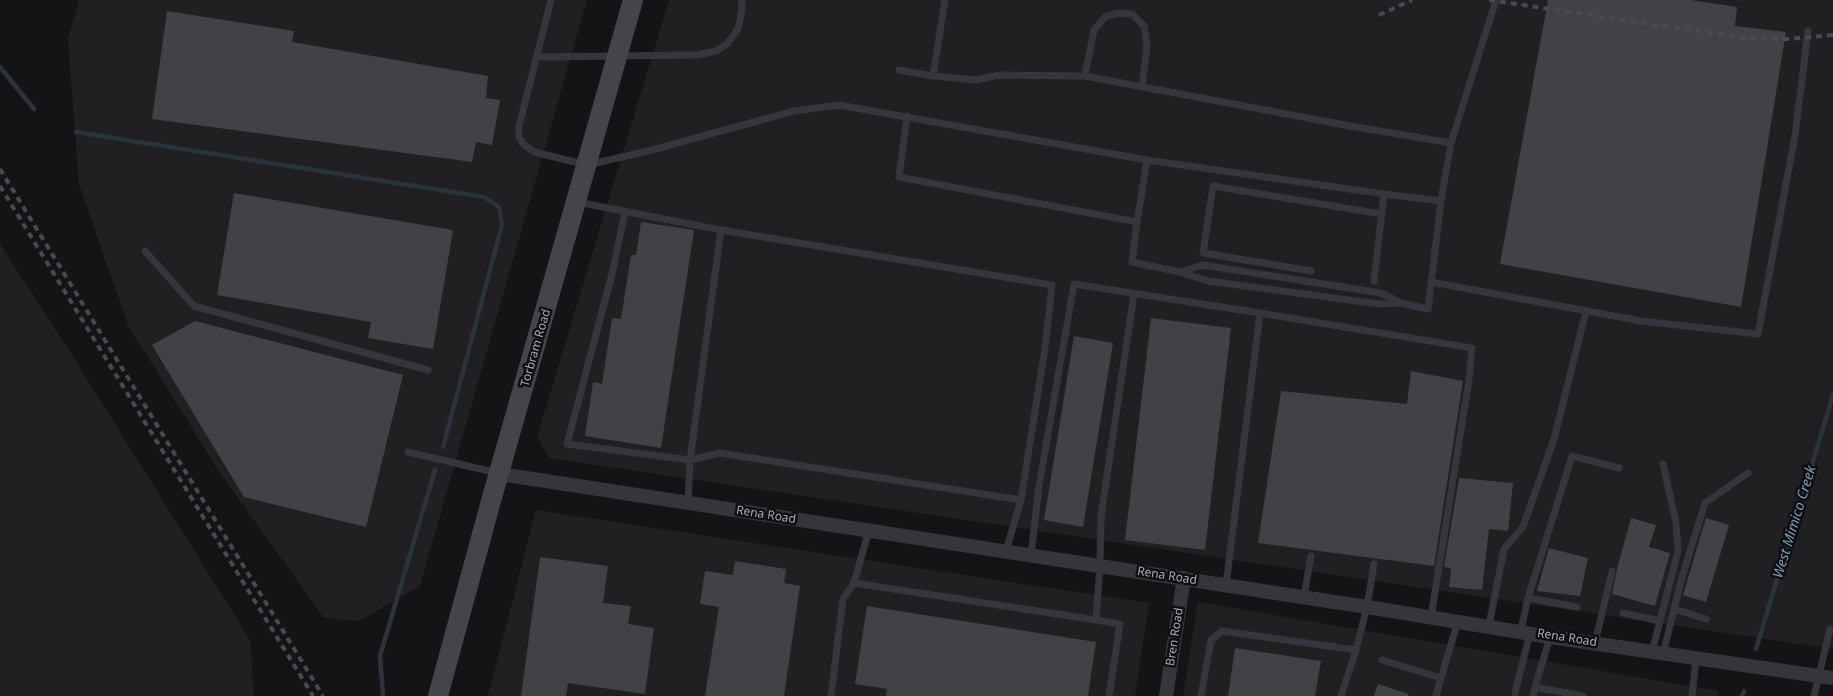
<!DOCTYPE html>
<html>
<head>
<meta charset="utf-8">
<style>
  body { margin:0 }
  canvas { display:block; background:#141416 }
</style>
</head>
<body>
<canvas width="1833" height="696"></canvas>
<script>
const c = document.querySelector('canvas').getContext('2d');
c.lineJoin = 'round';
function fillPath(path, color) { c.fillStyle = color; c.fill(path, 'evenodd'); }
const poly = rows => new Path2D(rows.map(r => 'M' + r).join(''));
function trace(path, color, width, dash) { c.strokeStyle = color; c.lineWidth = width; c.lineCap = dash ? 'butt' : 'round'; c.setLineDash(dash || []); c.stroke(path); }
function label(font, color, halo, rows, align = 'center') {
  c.font = font + ' "Noto Sans",sans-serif'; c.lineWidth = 5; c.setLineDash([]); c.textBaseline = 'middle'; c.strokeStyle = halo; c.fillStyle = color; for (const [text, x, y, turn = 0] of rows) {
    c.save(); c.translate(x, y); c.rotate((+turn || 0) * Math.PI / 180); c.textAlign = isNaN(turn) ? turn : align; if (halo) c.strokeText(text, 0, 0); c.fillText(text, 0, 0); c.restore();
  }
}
fillPath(poly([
  [79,0,587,0,420,586,359,621,324,618,220,473,128,325,79,184,68,38],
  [669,0,1833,0,1833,649,549,458,537,437],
  [0,244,70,352,250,640,254,696,0,696],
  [536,510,1149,603,1135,696,488,696],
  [1198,602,1719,691,1718,696,1183,696]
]), '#202023');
trace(poly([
  [0,67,34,109],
  [76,132,484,197,499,207,502,225,443,447],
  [1756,649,1833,395],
  [383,696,380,656,435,470],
  [1742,696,1744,691]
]), '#2a343a', 4.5);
fillPath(poly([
  [1548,0,1691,0,1737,7,1735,26,1786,32,1741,307,1500,264],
  [167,11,294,31,292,42,488,76,486,98,500,100,492,145,476,142,472,162,152,119],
  [234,193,453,230,433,349,368,338,371,322,217,295],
  [641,222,694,230,661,448,585,436,593,382,602,384,612,318,621,319,631,255,636,255],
  [1151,318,1231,328,1205,550,1125,540],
  [195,321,403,375,366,527,244,497,152,345],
  [1074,336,1113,343,1083,527,1044,520],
  [1411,371,1463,381,1434,566,1258,543,1281,391,1407,404],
  [1459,478,1513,483,1508,531,1489,529,1482,590,1449,587,1451,568,1444,567],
  [1631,518,1656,525,1649,547,1670,553,1655,606,1612,594,1617,569],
  [1706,518,1729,525,1706,602,1683,595],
  [1549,548,1588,558,1580,596,1537,591],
  [540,557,608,566,603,603,631,606,628,624,654,628,645,694,568,683,566,696,521,696],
  [735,561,786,569,784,583,800,586,784,696,705,696,719,607,700,604,705,571,733,575],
  [867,606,1096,642,1088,696,886,696,887,689,855,684],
  [1235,648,1321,661,1315,696,1228,696],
  [1378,684,1409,694,1408,696,1374,696]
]), '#404246');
trace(poly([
  [551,0,519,126,519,137,523,144,534,152,587,165,652,150,794,111,839,105,1147,160,1384,194,1441,201,1428,309,1401,303,1379,304,1208,281,1180,272,1132,262,1137,222],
  [536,57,698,55,716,51,727,44,738,29,742,10,742,0],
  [899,70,933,76,976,80,999,75,1085,76,1350,126,1451,143],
  [933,76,945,0],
  [1085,76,1094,30,1105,17,1117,13,1132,14,1144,26,1147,47,1142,86],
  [907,116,899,177,1137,222,1147,160],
  [1441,201,1451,143,1496,0],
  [577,202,721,230,690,460,688,503],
  [625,212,612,274,567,444,690,460,720,453,1021,500,1045,348,1052,285,721,230],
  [145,251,194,306,428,370],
  [1311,271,1203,253,1213,186,1381,214],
  [1180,272,1203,265,1381,293,1399,302],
  [1374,281,1384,194],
  [1431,282,1641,321,1758,334,1795,136,1808,31],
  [1260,313,1472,348,1469,380,1431,617],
  [408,452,498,473],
  [1006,551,1021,500],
  [1031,555,1039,486,1074,284,1260,313,1226,585],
  [854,583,1096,620],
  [1304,597,1311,556],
  [1528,598,1577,607],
  [1674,609,1706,619],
  [1623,613,1660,621],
  [1489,625,1504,549,1523,527,1554,439,1586,311],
  [1521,630,1528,598,1572,456,1619,468],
  [1550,637,1535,687,1583,696],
  [1595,643,1612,571],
  [1652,652,1678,551,1676,523,1663,464],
  [1663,654,1682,577,1705,503,1748,473],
  [1382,660,1441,678,1458,621],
  [1515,693,1530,633],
  [831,696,843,599,854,583,869,530],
  [1109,696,1120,624,1096,620,1100,566,1101,516,1134,294],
  [1201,696,1211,640,1222,631,1356,650],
  [1341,696,1356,650,1367,607,1374,564],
  [1436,696,1441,678],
  [1533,696,1535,687],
  [1692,696,1696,659],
  [1814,696,1830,629,1833,630]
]), '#35363b', 7);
trace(poly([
  [500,474,1367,607,1550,637,1833,678],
  [1166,696,1184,578]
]), '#35363b', 14);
trace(poly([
  [438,696,491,501,633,0]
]), '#43454b', 20);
trace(poly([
  [1489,0,1746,38,1788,39,1833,35],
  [1379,15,1412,0],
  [0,169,323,696],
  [0,186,313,696]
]), '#484a50', 4, [6, 5]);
label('12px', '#a6acb7', '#0f0f11', [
  ["Torbram Road",536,348,-74],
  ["Rena Road",766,515,9],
  ["Rena Road",1167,576,9],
  ["Bren Road",1175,637,-81],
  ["Rena Road",1567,638,9]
]);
label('italic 14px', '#7c9ab2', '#0f0f11', [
  ["West Mimico Creek",1795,522,-73]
]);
</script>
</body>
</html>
